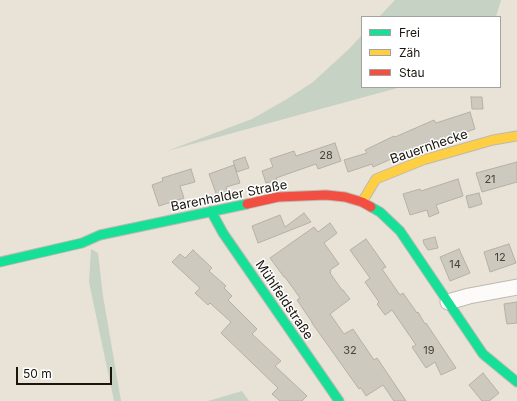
<!DOCTYPE html>
<html>
<head>
<meta charset="utf-8">
<style>
  body { margin:0 }
  #map { position:relative; width:517px; height:401px; overflow:hidden; background:#e8e2d7; font-family:Inter,sans-serif }
  canvas { display:block }
  .legend { position:absolute; left:361px; top:16px; width:140px; height:72px; box-sizing:border-box; background:#fff; border:1px solid #a3a29f; margin:0; padding:5px 7px; list-style:none; font-size:12px; color:#1a160e }
  .legend li { display:flex; align-items:center; gap:8px; height:20px }
  .legend b { width:20px; border:1px solid #a3a29f }
  .scale { position:absolute; left:16px; top:367px; width:96px; height:18px; box-sizing:border-box; border:2px solid #1a160e; border-top:0; padding-left:5px; font-size:12px; line-height:14px; white-space:nowrap; color:#1a160e; -webkit-text-stroke:3px #fff; paint-order:stroke }
</style>
</head>
<body>
<div id="map">
<canvas width="517" height="401"></canvas>
<ul class="legend">
<li><b style="height:5px;background:#16e098"></b>Frei</li>
<li><b style="height:5px;background:#ffcf43"></b>Zäh</li>
<li><b style="height:5px;background:#f24e42"></b>Stau</li>
</ul>
<div class="scale">50 m</div>
</div>
<script>
const c = document.querySelector('canvas').getContext('2d');
c.lineJoin = 'round';
function fillPath(path, color) { c.fillStyle = color; c.fill(path, 'evenodd'); }
const poly = rows => new Path2D(rows.map(r => 'M' + r).join(''));
function trace(path, color, width, dash) { c.strokeStyle = color; c.lineWidth = width; c.lineCap = dash ? 'butt' : 'round'; c.setLineDash(dash || []); c.stroke(path); }
function label(font, color, halo, rows, align = 'center') {
  c.font = font + ' Inter,sans-serif'; c.lineWidth = 3; c.setLineDash([]); c.textBaseline = 'middle'; c.strokeStyle = halo; c.fillStyle = color; for (const [text, x, y, turn = 0] of rows) {
    c.save(); c.translate(x, y); c.rotate((+turn || 0) * Math.PI / 180); c.textAlign = isNaN(turn) ? turn : align; if (halo) c.strokeText(text, 0, 0); c.fillText(text, 0, 0); c.restore();
  }
}
fillPath(poly([
  [395,0,501,0,496,17,379,17],
  [362,35,362,87,401,87,167,151,252,119,287,99,313,82,349,49],
  [91,249,98,253,103,296,121,401,114,401,89,282],
  [242,391,249,401,208,401]
]), '#c6d2c4');
const building = poly([
  [471,97,482,97,483,109,472,109,471,97],
  [470,112,475,129,454,136,454,135,413,151,412,150,373,167,372,164,348,172,344,160,367,153,365,150,394,136,395,137,434,120,436,123,470,112],
  [335,143,341,161,318,169,316,164,276,178,277,180,266,183,262,171,273,167,270,159,294,151,296,156,335,143],
  [245,157,249,168,237,172,233,161,245,157],
  [517,162,517,182,482,192,476,173,517,162],
  [234,165,240,183,226,187,228,192,217,196,209,174,234,165],
  [191,169,195,182,180,186,184,198,159,206,152,185,163,181,162,178,191,169],
  [458,179,463,196,436,205,439,213,429,217,427,210,410,215,403,194,420,189,421,191,458,179],
  [479,193,482,204,469,208,466,196,479,193],
  [304,213,311,222,258,243,252,226,280,215,285,227,304,213],
  [330,223,337,233,324,243,339,264,330,270,331,272,330,273,342,290,343,290,350,299,330,314,344,334,353,329,374,360,377,358,406,401,394,401,383,385,366,396,361,388,359,389,312,323,312,322,297,300,300,298,285,277,284,277,270,258,314,227,318,232,330,223],
  [435,237,438,248,428,250,424,244,423,240,435,237],
  [366,239,386,267,382,269,400,295,403,293,417,313,418,312,425,324,426,323,456,368,441,375,435,362,426,368,412,347,416,345,392,310,385,315,377,304,379,302,365,282,370,278,350,250,366,239],
  [509,244,516,263,490,272,484,252,509,244],
  [459,249,470,273,450,281,440,257,459,249],
  [193,250,212,268,209,271,226,286,224,288,232,296,228,300,257,329,252,334,281,361,275,366,307,396,302,401,280,401,272,394,278,388,221,333,231,322,210,303,208,305,195,293,200,288,172,262,180,254,185,258,193,250],
  [517,302,517,323,507,324,506,319,504,304,517,302],
  [483,373,499,393,489,401,482,401,469,385,483,373]
]);
fillPath(building, '#cec9bf');
trace(building, '#b5b0a7', 1);
const street = poly([
  [448,302,469,296,517,287]
]);
const fast = poly([
  [371,207,380,212,400,231,483,354,517,382],
  [211,211,223,233,339,401],
  [0,262,82,243,100,235,247,204]
]);
const slow = poly([
  [362,202,376,179,423,160,493,140,517,136]
]);
const jam = poly([
  [247,204,278,197,326,195,345,197,362,202,371,207]
]);
trace(street, '#beb9b0', 17);
trace(fast, '#beb9b0', 11);
trace(slow, '#beb9b0', 11);
trace(jam, '#beb9b0', 11);
trace(street, '#fcfbf9', 15);
trace(fast, '#16e098', 9);
trace(slow, '#ffcf43', 9);
trace(jam, '#f24e42', 9);
label('11px', '#47433a', null, [
  ["28",326,156],
  ["21",490,180],
  ["12",500,258],
  ["14",455,265],
  ["32",350,351],
  ["19",429,351]
]);
label('13px', '#1a160e', '#fff', [
  ["Bauernhecke",429,147,-19],
  ["Barenhalder Straße",229,196,-11],
  ["Mühlfeldstraße",284,300,56]
]);
</script>
</body>
</html>
